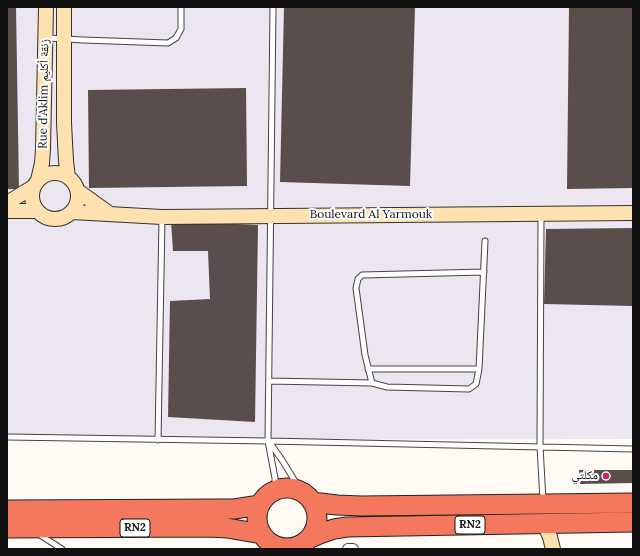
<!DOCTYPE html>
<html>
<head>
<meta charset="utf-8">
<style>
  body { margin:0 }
  #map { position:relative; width:640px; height:556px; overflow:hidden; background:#fffaf4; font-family:Lora,serif }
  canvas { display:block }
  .frame { position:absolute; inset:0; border:8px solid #111; pointer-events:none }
</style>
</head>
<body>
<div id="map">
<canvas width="640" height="556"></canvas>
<div class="frame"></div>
</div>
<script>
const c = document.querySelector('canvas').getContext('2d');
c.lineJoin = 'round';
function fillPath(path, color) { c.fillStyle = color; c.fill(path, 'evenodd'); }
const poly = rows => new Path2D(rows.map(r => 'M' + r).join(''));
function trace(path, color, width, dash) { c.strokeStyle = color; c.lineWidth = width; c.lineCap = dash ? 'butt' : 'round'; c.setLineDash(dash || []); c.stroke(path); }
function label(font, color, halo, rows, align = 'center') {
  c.font = font + ' Lora,"Noto Naskh Arabic",serif'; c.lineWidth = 4; c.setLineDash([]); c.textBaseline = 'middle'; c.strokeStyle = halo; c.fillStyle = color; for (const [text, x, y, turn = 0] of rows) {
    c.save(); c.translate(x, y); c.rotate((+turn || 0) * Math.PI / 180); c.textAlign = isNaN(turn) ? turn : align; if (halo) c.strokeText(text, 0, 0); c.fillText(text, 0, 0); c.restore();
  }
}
fillPath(poly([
  [7,7,633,7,633,439,7,440]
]), '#ebe6ef');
fillPath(poly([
  [7,7,16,7,19,189,7,189],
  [284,7,415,7,410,186,280,182],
  [569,7,633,7,633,188,567,189],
  [246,88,247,186,89,188,88,90],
  [171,221,258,225,255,422,168,417,170,301,210,299,208,251,173,251],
  [633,228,633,306,544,304,546,229],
  [579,470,633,470,633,483,580,484]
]), '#5a4e4d');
const lane = poly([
  [47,38,83,40,168,43,176,38,181,29,181,7],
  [541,215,540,446,543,501],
  [368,369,479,369],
  [269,381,372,383,387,387,469,389,476,384,479,369,485,241],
  [372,383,365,355,356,288,358,279,362,275,484,272],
  [7,437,268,441,633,449],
  [158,440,162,218],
  [270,443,282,460,301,491],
  [271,493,275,483,275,478,268,441,273,7],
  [40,535,62,549]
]);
const street = poly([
  [273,545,275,549],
  [301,549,304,543],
  [348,549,353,549]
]);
const secondary = poly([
  [64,7,64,123,66,161,68,177],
  '32 196a23 23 0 1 1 46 0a23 23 0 1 1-46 0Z',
  [38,180,42,163,43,149,46,7],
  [78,191,110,214],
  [7,203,33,187],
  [7,211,36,211],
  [72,212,162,217,633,213],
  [544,523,550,537,553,549]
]);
const highway = poly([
  '257 518a30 30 0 1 1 60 0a30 30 0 1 1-60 0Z',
  [312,502,337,505,361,506,633,503],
  [7,510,221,509,234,509,260,505],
  [7,528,209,527,227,528,262,534],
  [310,538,322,533,334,529,347,527,633,522]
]);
trace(lane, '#444', 7);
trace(street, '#444', 12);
trace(secondary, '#333', 16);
trace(highway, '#222', 21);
trace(lane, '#fff', 5);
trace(street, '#fff', 10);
trace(secondary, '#ffe0af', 14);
trace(highway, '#f4785d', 19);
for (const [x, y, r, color] of [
  [606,476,4,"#c32659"]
]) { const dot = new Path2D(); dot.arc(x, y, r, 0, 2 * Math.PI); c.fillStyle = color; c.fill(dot); trace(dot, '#fff', 1.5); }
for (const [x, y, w] of [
  [470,525,30],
  [135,528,30]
]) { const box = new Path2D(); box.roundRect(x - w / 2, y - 9, w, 18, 3); c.fillStyle = '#fff'; c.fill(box); trace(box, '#111', 1); }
label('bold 11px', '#111', null, [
  ["RN2",470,525],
  ["RN2",135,528]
]);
label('12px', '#111', '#fff', [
  ["Rue d’Aklim زنقة أكليم",44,94,-89],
  ["Boulevard Al Yarmouk",371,215]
]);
label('12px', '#111', '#fff', [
  ["مكلتي",598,476]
], 'right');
</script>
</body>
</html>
